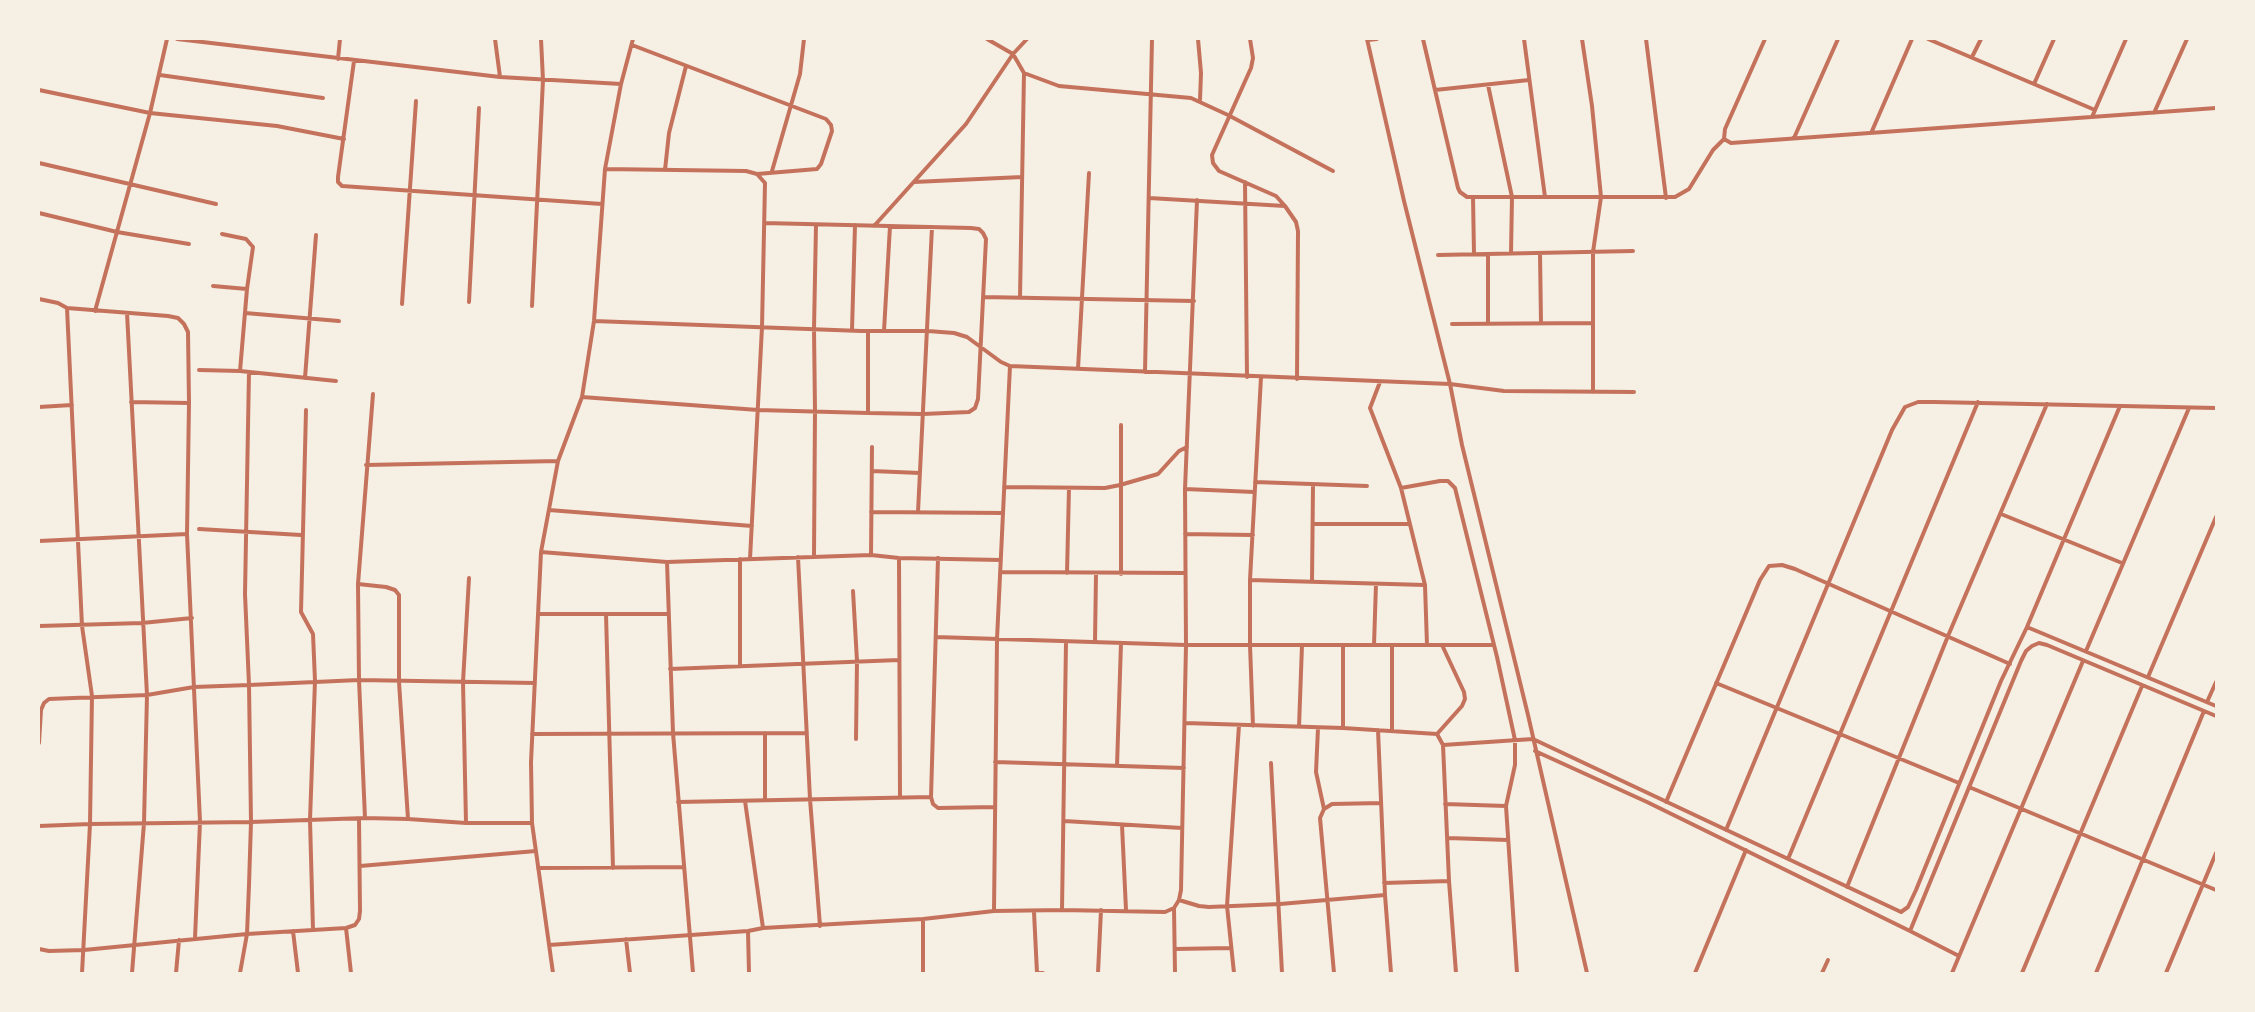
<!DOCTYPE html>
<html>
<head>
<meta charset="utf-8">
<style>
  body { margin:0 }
  #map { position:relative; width:2255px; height:1012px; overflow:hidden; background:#f6efe4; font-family:Helvetica,sans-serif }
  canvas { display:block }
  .frame { position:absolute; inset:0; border:40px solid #f6efe4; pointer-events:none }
</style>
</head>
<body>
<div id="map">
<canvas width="2255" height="1012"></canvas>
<div class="frame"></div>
</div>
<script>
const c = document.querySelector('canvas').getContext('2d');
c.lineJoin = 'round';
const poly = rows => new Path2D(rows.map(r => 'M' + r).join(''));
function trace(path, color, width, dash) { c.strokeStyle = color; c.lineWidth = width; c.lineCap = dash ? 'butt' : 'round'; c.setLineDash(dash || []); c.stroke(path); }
trace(poly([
  [177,39,500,77,621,84],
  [495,39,500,77],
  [987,39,1013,54,1024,73,1020,298],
  [1198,39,1201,73,1200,100],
  [1250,39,1253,58,1251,68,1212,155,1213,163,1219,171,1276,196,1285,206,1296,222,1298,231,1297,379],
  [1367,39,1404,201,1450,384,1462,445,1528,715,1587,973],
  [1423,39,1458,188,1460,192,1467,197,1675,197,1689,189,1713,150,1724,139],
  [1524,39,1545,197],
  [1582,39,1592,106,1601,197,1593,252,1593,392],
  [1646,39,1666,198],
  [1765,39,1725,129,1724,139,1731,143,2216,108],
  [1928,39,2095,110],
  [1368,40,1377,39],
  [632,45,826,119,831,125,832,131,821,164,817,169,757,174],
  [1972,57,1981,39],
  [338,59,340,39],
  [354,61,338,177,338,182,342,186,602,204],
  [1024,73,1059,86,1191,98,1228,115,1333,171],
  [160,75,323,98],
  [2034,84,2054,39],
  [1488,85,1512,197,1511,253],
  [39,90,150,113,277,126,344,139],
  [1435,90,1529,80],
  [2154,113,2187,39],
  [2092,117,2126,39],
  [1872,131,1912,39],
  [1794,138,1838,39],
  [39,163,216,204],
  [605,169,746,171,757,174,765,183,762,327,750,559],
  [665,170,669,133,686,66],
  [772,171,800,74,804,39],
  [914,182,1022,177],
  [1245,182,1247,377],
  [1473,197,1474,254],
  [1149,198,1285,206],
  [39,213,117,232,189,244],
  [874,226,966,124,1013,54,1027,39],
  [222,234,246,239,253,247,247,289,240,371],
  [1540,253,1541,323],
  [1488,254,1488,324],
  [1438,255,1633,251],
  [213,286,247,289],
  [983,297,1194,301],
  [39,299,58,303,67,308,82,626,92,696,90,824,39,826],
  [469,302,479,108],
  [402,304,416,101],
  [532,306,543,80,541,39],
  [67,308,168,316,178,318,184,324,188,332,189,403,187,534,200,822,195,938],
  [95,311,150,113,167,39],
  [127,313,147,695,144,823,132,973],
  [245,313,339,321],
  [594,321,861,331,928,331,954,333,967,337,1001,362,1010,366,1450,384,1504,391,1634,392],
  [1452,324,1592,323],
  [852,330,855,225],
  [868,331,868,413],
  [884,331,890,226],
  [1078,369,1089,173],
  [199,370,240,371,336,381],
  [1145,372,1152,39],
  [305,378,316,235],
  [1380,382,1370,408,1401,488,1425,585,1427,645],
  [582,397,758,410,868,413,923,414,969,412,975,408,978,399,986,239,983,233,979,229,971,228,764,223],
  [131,402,189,403],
  [39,407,72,405],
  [306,410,301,612,313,634,315,681,310,820,313,930],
  [366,465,558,461],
  [872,471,920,473],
  [1255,482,1367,486],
  [1004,487,1105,488,1120,485,1158,474,1179,451,1187,447],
  [1401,488,1440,481,1448,481,1455,488,1497,657,1515,740,1515,765,1506,806,1517,973],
  [1185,489,1254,492],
  [549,510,752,526],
  [871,512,1003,513],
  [918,512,932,227],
  [2001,514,2122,563],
  [1313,524,1410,524],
  [199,529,301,535],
  [1185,534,1253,535],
  [39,541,187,534],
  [541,552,667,562,871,555,899,558,1001,560],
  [814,555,815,411,814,329,816,225],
  [871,555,872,447],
  [798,557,810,799,820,926],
  [899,558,900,797],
  [938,558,931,797,933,804,938,808,995,807],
  [667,562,673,733,693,973],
  [1000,572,1185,573],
  [1067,573,1069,488],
  [1121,574,1121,425],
  [1250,580,1425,585],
  [1312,582,1313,486],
  [358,584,386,587,395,590,399,595,399,682,408,819],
  [853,591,857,661,856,739],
  [539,614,669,614],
  [606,614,613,868],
  [39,626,142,623,192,618],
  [2027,627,2120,406],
  [936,637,1186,645,1493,645],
  [1095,642,1096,574],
  [1343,645,1343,728],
  [1374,645,1376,584],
  [1392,645,1392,731],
  [2086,651,2189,408],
  [740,666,740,559],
  [670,669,899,660],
  [2148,677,2216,517],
  [1716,683,1959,783],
  [2207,702,2216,682],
  [1185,723,1343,728,1437,734,1443,745,1449,881,1456,973],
  [1253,726,1250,645,1250,580,1261,377],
  [1299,727,1302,645],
  [1318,728,1316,772,1324,809],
  [1378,730,1385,895,1391,973],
  [765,733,765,799],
  [532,734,807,733],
  [1437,734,1462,706,1465,699,1464,692,1442,645],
  [39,743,41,710,44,703,49,699,147,695,194,687,249,685,245,594,249,372],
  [1443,745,1533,739,1901,912,1908,907,1916,890,2001,681,2027,627,2216,706],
  [1535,751,1647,802,1910,931,2021,661,2026,651,2032,646,2039,643,2047,645,2216,716],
  [995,762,1184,768],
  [1271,763,1282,973],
  [1117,766,1121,643],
  [1969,787,2216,890],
  [745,801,763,928],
  [678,802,931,797],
  [1666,802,1760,580,1769,566,1782,565,1795,569,2010,664],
  [1445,804,1506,806],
  [365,818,359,680,358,584,373,394],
  [1064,821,1182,828],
  [466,823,463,682,469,578],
  [1122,825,1126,910],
  [1726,830,1892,430,1905,407,1918,402,1934,402,2216,408],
  [1448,838,1508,840],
  [1788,859,1978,402],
  [360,866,536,851],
  [538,868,684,867],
  [1384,883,1449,881],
  [1847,887,1948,636,2047,404],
  [1179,900,1199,906,1209,907,1280,904,1385,895],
  [1174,908,1175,973],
  [1062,910,1066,642],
  [994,911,997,639,1010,366],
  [1034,912,1037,973,1043,973],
  [346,928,351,973],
  [293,931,298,973],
  [748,931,749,973],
  [1910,931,1959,956],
  [626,939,630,973],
  [549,945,748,931,763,928,923,919,994,911,1062,910,1165,912,1174,908,1179,900,1181,890,1186,645,1185,489,1197,200],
  [39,949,49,951,84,950,247,934,346,928,355,925,359,919,360,911,359,819],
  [1175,949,1231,948],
  [82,973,90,824,251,822,365,818,408,819,466,823,532,823],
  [176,973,179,940],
  [240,973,247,934,249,885,251,822,249,685,359,680,535,683],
  [553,973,532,823,531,762,541,552,558,461,582,397,594,321,605,169,621,84,633,39],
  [923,973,923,919],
  [1098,973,1101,910],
  [1234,973,1227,906,1239,725],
  [1334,973,1320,818,1324,809,1332,804,1381,803],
  [1695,973,1746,850],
  [1822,973,1828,960],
  [1952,973,2083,661],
  [2022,973,2142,686],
  [2096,973,2204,711],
  [2166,973,2216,853]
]), '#c5725c', 4);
</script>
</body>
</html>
